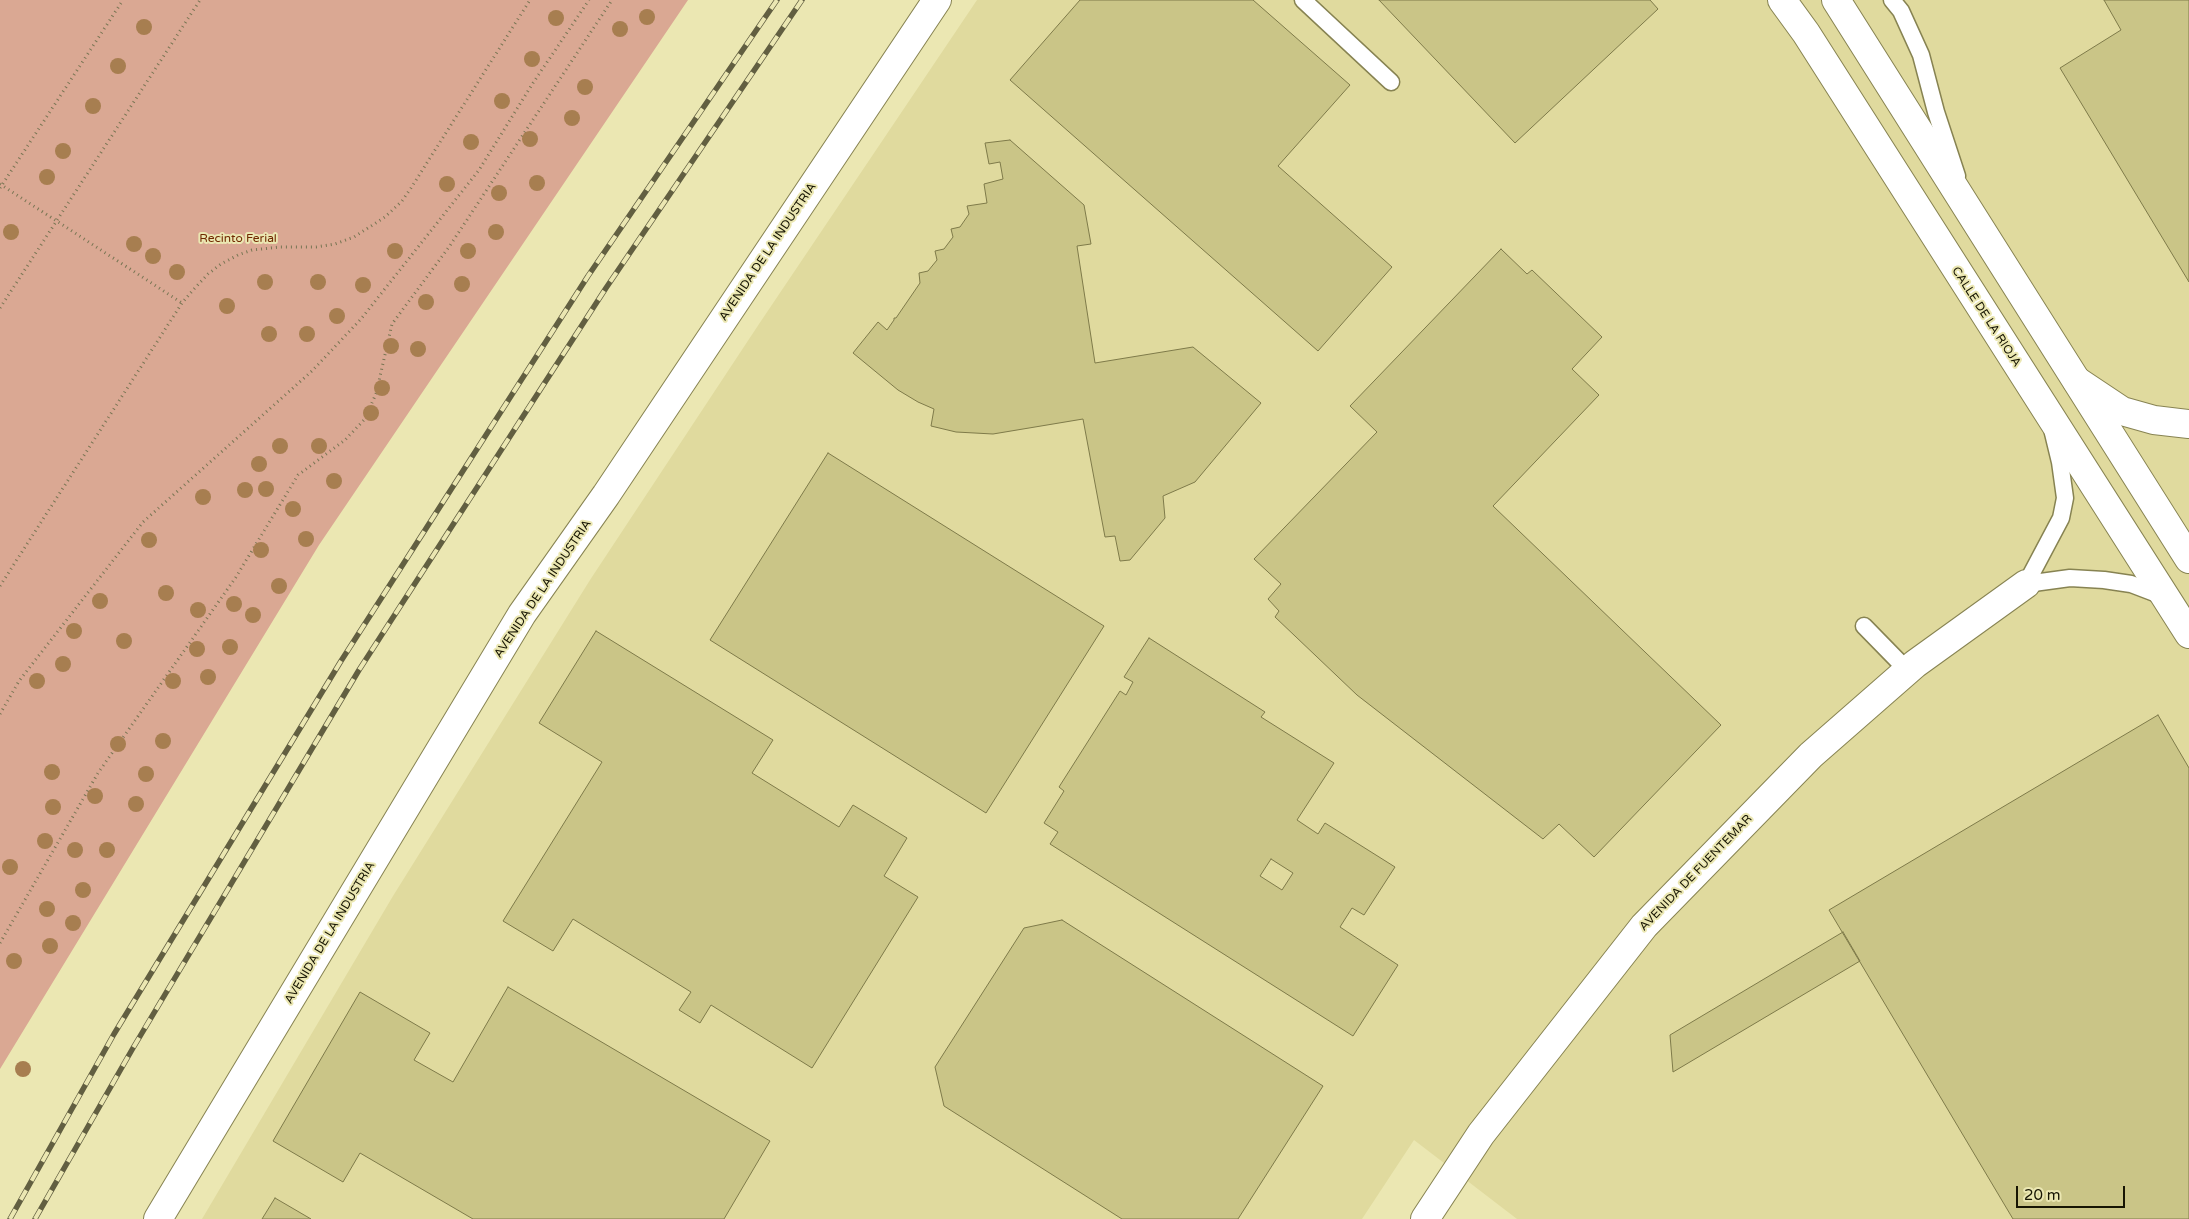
<!DOCTYPE html>
<html>
<head>
<meta charset="utf-8">
<style>
  body { margin:0 }
  #map { position:relative; width:2189px; height:1219px; overflow:hidden; background:#ebe7b2; font-family:"Varela Round",sans-serif }
  canvas { display:block }
  .scale { position:absolute; left:2016px; top:1186px; width:109px; height:22px; box-sizing:border-box; border:2px solid #171503; border-top:0; padding-left:6px; font-size:15px; line-height:18px; white-space:nowrap; color:#171503; -webkit-text-stroke:4px #ebe7b2; paint-order:stroke }
</style>
</head>
<body>
<div id="map">
<canvas width="2189" height="1219"></canvas>
<div class="scale">20 m</div>
</div>
<script>
const c = document.querySelector('canvas').getContext('2d');
c.lineJoin = 'round';
function fillPath(path, color) { c.fillStyle = color; c.fill(path, 'evenodd'); }
const poly = rows => new Path2D(rows.map(r => 'M' + r).join(''));
function trace(path, color, width, dash) { c.strokeStyle = color; c.lineWidth = width; c.lineCap = dash ? 'butt' : 'round'; c.setLineDash(dash || []); c.stroke(path); }
function label(font, color, halo, rows, align = 'center') {
  c.font = font + ' "Varela Round",sans-serif'; c.lineWidth = 4; c.setLineDash([]); c.textBaseline = 'middle'; c.strokeStyle = halo; c.fillStyle = color; for (const [text, x, y, turn = 0] of rows) {
    c.save(); c.translate(x, y); c.rotate((+turn || 0) * Math.PI / 180); c.textAlign = isNaN(turn) ? turn : align; if (halo) c.strokeText(text, 0, 0); c.fillText(text, 0, 0); c.restore();
  }
}
fillPath(poly([
  [977,0,2189,0,2189,1219,1517,1219,1414,1140,1362,1219,202,1219,393,896,590,580,759,324]
]), '#e0da9e');
fillPath(poly([
  [0,0,688,0,319,545,0,1069]
]), '#daa893');
const building = poly([
  [1080,0,1253,0,1350,85,1278,166,1392,267,1318,351,1010,80,1080,0],
  [1379,0,1650,0,1658,9,1515,143,1379,0],
  [2104,0,2189,0,2189,282,2060,68,2121,30,2104,0],
  [1010,140,1084,205,1091,244,1077,246,1095,363,1193,347,1261,403,1195,482,1163,496,1165,518,1130,560,1120,561,1115,536,1105,537,1083,419,993,434,956,432,931,426,934,409,918,402,898,390,853,353,878,322,887,330,894,320,894,318,896,318,920,283,919,273,928,271,937,260,935,251,944,249,953,237,951,229,960,227,969,214,967,206,987,203,984,184,1003,179,1000,162,989,164,985,143,1010,140],
  [1501,249,1527,274,1532,270,1602,337,1572,369,1599,395,1493,506,1721,725,1594,857,1559,824,1543,839,1357,695,1275,617,1279,611,1268,599,1281,584,1254,559,1377,432,1350,406,1501,249],
  [828,453,1104,626,986,813,710,640,828,453],
  [596,631,773,740,752,773,839,827,853,805,907,838,884,876,918,897,812,1068,711,1005,700,1023,679,1010,691,992,573,919,553,951,503,921,602,762,539,723,596,631],
  [1149,638,1265,712,1261,717,1334,763,1297,820,1318,834,1325,823,1395,867,1364,915,1352,908,1340,927,1398,965,1353,1036,1050,844,1058,832,1044,823,1064,791,1059,787,1120,691,1126,695,1133,682,1124,677,1149,638],
  [1271,859,1293,873,1282,890,1260,876,1271,859],
  [2158,715,2189,768,2189,1219,2013,1219,1829,910,2158,715],
  [1062,920,1323,1086,1238,1219,1122,1219,944,1106,935,1067,1024,928,1062,920],
  [1843,932,1860,961,1673,1072,1670,1035,1843,932],
  [508,987,770,1141,724,1219,473,1219,360,1153,343,1182,273,1141,360,992,430,1033,414,1060,453,1082,508,987],
  [275,1198,311,1219,262,1219,275,1198]
]);
fillPath(building, '#cac587');
trace(building, '#7f7b4a', 1);
const service = poly([
  [1303,0,1391,82],
  [1892,0,1901,11,1921,55,1936,112,1957,176],
  [2026,584,2061,518,2065,498,2060,462,2053,433],
  [2026,584,2070,578,2104,580,2131,584,2165,597],
  [1864,626,1908,671]
]);
const minor = poly([
  [2077,381,2122,411,2154,420,2189,424],
  [158,1219,522,614,606,495,937,0],
  [1425,1219,1481,1134,1644,926,1811,755,1915,664,2026,584]
]);
const secondary = poly([
  [1782,0,1806,33,2189,634],
  [1836,0,2189,559]
]);
trace(service, '#878352', 19);
trace(minor, '#878352', 30);
trace(secondary, '#878352', 30);
trace(poly([
  [0,184,182,303],
  [0,188,123,0],
  [0,308,200,0],
  [0,586,182,303,193,290,208,274,221,264,238,255,252,250,280,247,316,247,335,244,354,237,385,217,402,201,411,188,530,0],
  [0,714,19,681,143,522,312,371,361,319,479,170,533,83,589,0],
  [0,943,98,773,236,577,298,475,345,440,364,420,376,394,392,324,449,247,612,0]
]), '#787553', 3, [1, 4]);
trace(service, '#fff', 16);
trace(minor, '#fff', 28);
trace(secondary, '#fff', 28);
const rail = poly([
  [10,1219,114,1034,341,661,588,276,777,0],
  [35,1219,133,1048,359,670,606,288,802,0]
]);
trace(rail, '#625f41', 5.5);
trace(rail, '#ebe7b2', 4, [11]);
c.fillStyle = '#a77e50';
for (const [x, y] of [
  [647,17],
  [556,18],
  [144,27],
  [620,29],
  [532,59],
  [118,66],
  [585,87],
  [502,101],
  [93,106],
  [572,118],
  [530,139],
  [471,142],
  [63,151],
  [47,177],
  [537,183],
  [447,184],
  [499,193],
  [11,232],
  [496,232],
  [134,244],
  [395,251],
  [468,251],
  [153,256],
  [177,272],
  [265,282],
  [318,282],
  [462,284],
  [363,285],
  [426,302],
  [227,306],
  [337,316],
  [269,334],
  [307,334],
  [391,346],
  [418,349],
  [382,388],
  [371,413],
  [280,446],
  [319,446],
  [259,464],
  [334,481],
  [266,489],
  [245,490],
  [203,497],
  [293,509],
  [306,539],
  [149,540],
  [261,550],
  [279,586],
  [166,593],
  [100,601],
  [234,604],
  [198,610],
  [253,615],
  [74,631],
  [124,641],
  [230,647],
  [197,649],
  [63,664],
  [208,677],
  [37,681],
  [173,681],
  [163,741],
  [118,744],
  [52,772],
  [146,774],
  [95,796],
  [136,804],
  [53,807],
  [45,841],
  [75,850],
  [107,850],
  [10,867],
  [83,890],
  [47,909],
  [73,923],
  [50,946],
  [14,961],
  [23,1069]
]) { c.beginPath(); c.arc(x, y, 8, 0, 2 * Math.PI); c.fill(); }
label('12px', '#702900', '#ebe7b2', [
  ["Recinto Ferial",238,239]
]);
label('12px', '#171503', '#ebe7b2', [
  ["AVENIDA DE LA INDUSTRIA",768,252,-56],
  ["CALLE DE LA RIOJA",1986,317,57],
  ["AVENIDA DE LA INDUSTRIA",543,589,-56],
  ["AVENIDA DE FUENTEMAR",1696,873,-46],
  ["AVENIDA DE LA INDUSTRIA",330,933,-59]
]);
</script>
</body>
</html>
